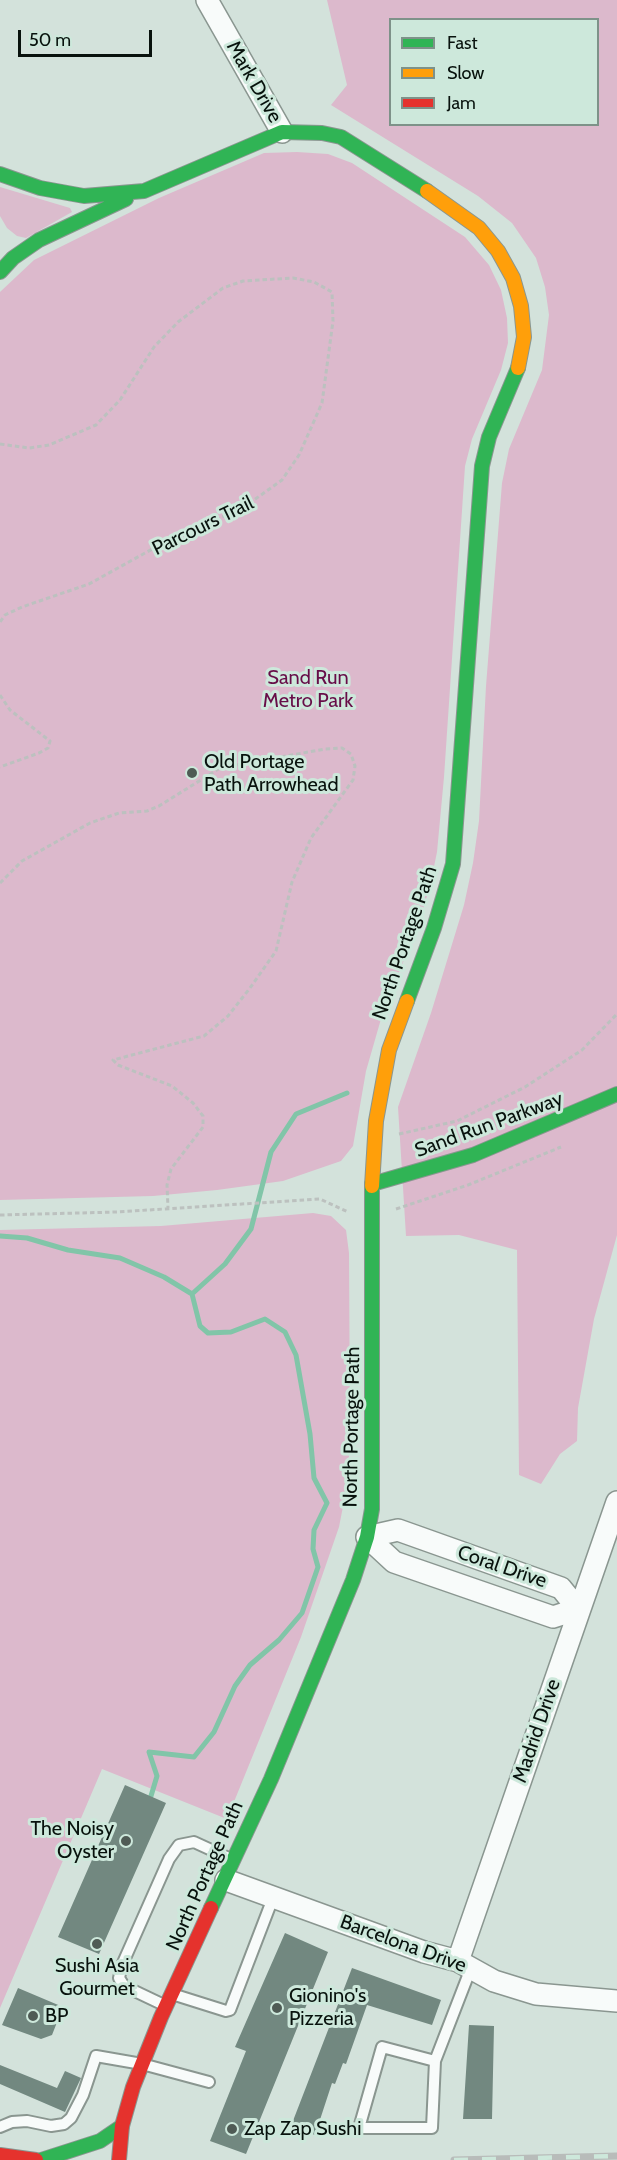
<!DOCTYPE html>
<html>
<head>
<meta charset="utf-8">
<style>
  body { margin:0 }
  #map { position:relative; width:617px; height:2160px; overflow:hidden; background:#d3e2db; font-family:Cabin,sans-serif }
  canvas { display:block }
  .legend { position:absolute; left:389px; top:18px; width:210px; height:108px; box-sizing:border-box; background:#cde8db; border:2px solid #7e9289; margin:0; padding:8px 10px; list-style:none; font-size:18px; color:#08120d }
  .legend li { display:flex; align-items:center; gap:12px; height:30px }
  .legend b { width:30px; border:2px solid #7e9289 }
  .scale { position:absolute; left:18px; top:30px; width:134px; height:27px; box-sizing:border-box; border:3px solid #08120d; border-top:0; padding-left:8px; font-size:18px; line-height:21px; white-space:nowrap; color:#08120d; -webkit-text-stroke:4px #cde8db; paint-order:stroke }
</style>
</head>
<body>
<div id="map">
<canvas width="617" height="2160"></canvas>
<ul class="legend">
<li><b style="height:8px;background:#30b455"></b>Fast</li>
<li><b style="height:8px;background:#ff9f0a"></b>Slow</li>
<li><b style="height:8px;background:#e5322d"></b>Jam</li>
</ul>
<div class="scale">50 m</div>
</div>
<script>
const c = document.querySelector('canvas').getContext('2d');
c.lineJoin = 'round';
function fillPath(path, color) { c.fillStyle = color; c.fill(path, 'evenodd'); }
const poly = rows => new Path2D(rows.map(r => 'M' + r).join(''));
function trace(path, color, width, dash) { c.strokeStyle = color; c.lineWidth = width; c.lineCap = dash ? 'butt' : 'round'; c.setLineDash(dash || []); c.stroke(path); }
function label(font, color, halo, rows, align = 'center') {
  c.font = font + ' Cabin,sans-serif'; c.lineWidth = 6; c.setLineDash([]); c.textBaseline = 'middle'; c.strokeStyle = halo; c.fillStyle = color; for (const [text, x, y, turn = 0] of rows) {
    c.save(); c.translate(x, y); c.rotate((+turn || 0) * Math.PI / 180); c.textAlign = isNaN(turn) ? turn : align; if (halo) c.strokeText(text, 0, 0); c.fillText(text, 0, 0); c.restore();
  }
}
fillPath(poly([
  [0,187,70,208,72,212,26,238,17,236,7,228,0,216]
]), '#dbbccd');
fillPath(poly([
  [327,0,617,0,617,1235,594,1319,578,1408,577,1441,560,1454,541,1484,519,1475,517,1250,459,1235,406,1236,398,1107,431,1013,464,905,473,863,479,821,486,686,502,483,509,449,542,370,549,315,545,287,536,258,512,223,478,196,331,105,347,85],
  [390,20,598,20,598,124,390,124],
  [297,152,328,154,352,163,465,237,489,265,501,290,507,318,508,343,501,370,472,439,465,466,444,777,437,852,430,886,419,923,383,1012,366,1071,353,1146,341,1161,283,1181,217,1190,153,1196,0,1200,0,292,34,260,159,198,264,153],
  [313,1213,331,1216,346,1230,349,1253,350,1430,348,1481,339,1527,301,1637,227,1819,102,1769,0,2008,0,1230,161,1226]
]), '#dcb9cc');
trace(poly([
  [0,1236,27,1238,68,1250,120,1258,164,1277,192,1294,200,1326,208,1333,231,1332,265,1319,285,1332,296,1355,310,1434,314,1478,327,1503,314,1530,313,1549,318,1567,302,1613,279,1640,250,1665,235,1686,214,1732,194,1757,149,1752,157,1776,151,1796],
  [192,1294,225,1264,251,1229,271,1152,296,1114,347,1093]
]), '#81c5a8', 5);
fillPath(poly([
  [125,1785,166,1803,99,1954,58,1937],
  [285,1933,328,1952,246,2154,210,2141,246,2051,235,2047],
  [352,1968,441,2000,432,2025,367,2005,346,2064,343,2063,335,2084,332,2083,315,2135,291,2126],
  [18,1988,63,2007,52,2035,41,2039,2,2025],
  [469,2025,494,2026,492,2119,463,2119],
  [0,2065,57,2088,65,2071,81,2078,65,2112,0,2084]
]), '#728880');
const lane = poly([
  [172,1994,226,2011,230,2010,273,1898],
  [166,2006,124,1986,119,1978,122,1965,169,1859,179,1845,194,1842,231,1859],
  [435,2061,382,2047,359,2128,432,2128,435,2061,471,1968],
  [0,2127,12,2122,27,2121,51,2126,64,2124,71,2118,83,2095,96,2056,142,2064,209,2082]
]);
const street = poly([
  [207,0,282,132],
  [367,1537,398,1530,561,1588,578,1609],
  [367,1537,394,1562,553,1617,578,1609],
  [226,1880,424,1952,458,1961,494,1981,536,1994,617,2001],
  [458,1961,617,1502]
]);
const fast = poly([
  [0,174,40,188,84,196,144,191,282,132,322,133,341,137,427,191],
  [0,272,13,258,39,240,126,199],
  [407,1001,434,928,453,864,482,466,489,437,518,368],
  [372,1184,473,1155,617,1094],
  [211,1908,271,1779,353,1580,367,1537,372,1509,372,1186],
  [41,2160,100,2141,122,2126]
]);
const slow = poly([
  [427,191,479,228,498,251,513,278,521,306,524,337,518,368],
  [372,1186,376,1121,389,1050,407,1001]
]);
const jam = poly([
  [0,2155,36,2160],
  [119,2160,122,2126,133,2087,161,2017,211,1908]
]);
trace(lane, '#8a9690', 14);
trace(street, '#8a9690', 24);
trace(fast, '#8a9690', 16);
trace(slow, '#8a9690', 16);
trace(jam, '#8a9690', 16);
trace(poly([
  [0,444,29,448,49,445,96,425,120,400,154,347,178,322,223,288,243,281,293,278,314,282,332,292,333,321,322,403,299,455,282,480,240,510,183,532,89,584,22,607,5,615,0,622],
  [0,695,10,710,50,741,48,748,39,753,0,767],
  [0,883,22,861,90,823,119,813,147,811,159,806,220,768,325,749,342,748,351,754,355,766,353,780,311,838,292,882,276,951,250,988,228,1016,204,1036,113,1060,118,1065,172,1086,193,1103,203,1116,203,1127,171,1169,167,1185,168,1208],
  [399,1134,457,1121,525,1087,582,1050,617,1014],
  [396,1209,468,1185,561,1147],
  [0,1215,117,1212,320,1199,348,1212]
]), '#bcc1bf', 3, [4.5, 3]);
trace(lane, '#f8fbfa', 10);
trace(street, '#f8fbfa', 21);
trace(fast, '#30b455', 14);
trace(slow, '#ff9f0a', 14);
trace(jam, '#e5322d', 14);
const rail = poly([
  [454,2160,617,2156]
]);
trace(rail, '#b8bcba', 7);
trace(rail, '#cde8db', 4.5, [14]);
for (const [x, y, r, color] of [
  [192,773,6,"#4f5b55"],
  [126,1841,6,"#4f5b55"],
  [97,1944,6,"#4f5b55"],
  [277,2008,6,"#4f5b55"],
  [33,2016,6,"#4f5b55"],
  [232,2129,6,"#4f5b55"]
]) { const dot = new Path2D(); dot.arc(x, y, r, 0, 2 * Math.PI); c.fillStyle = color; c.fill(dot); trace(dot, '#cde8db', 2); }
label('20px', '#08120d', '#cde8db', [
  ["Mark Drive",254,82,60],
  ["Parcours Trail",203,526,-26],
  ["North Portage Path",405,943,-71],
  ["Sand Run Parkway",489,1125,-20],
  ["North Portage Path",352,1427,-89],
  ["Coral Drive",502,1567,19],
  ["Madrid Drive",537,1731,-71],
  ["North Portage Path",205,1876,-66],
  ["Barcelona Drive",403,1944,20]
]);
label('20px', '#670d48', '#cde8db', [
  ["Sand Run",308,678],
  ["Metro Park",308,701]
]);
label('20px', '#08120d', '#cde8db', [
  ["Old Portage",204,762],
  ["Path Arrowhead",204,785],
  ["The Noisy",114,1829,"right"],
  ["Oyster",114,1852,"right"],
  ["Sushi Asia",97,1966,"center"],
  ["Gourmet",97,1989,"center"],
  ["Gionino's",289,1996],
  ["Pizzeria",289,2019],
  ["BP",45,2016],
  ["Zap Zap Sushi",244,2129]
], 'left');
</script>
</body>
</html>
